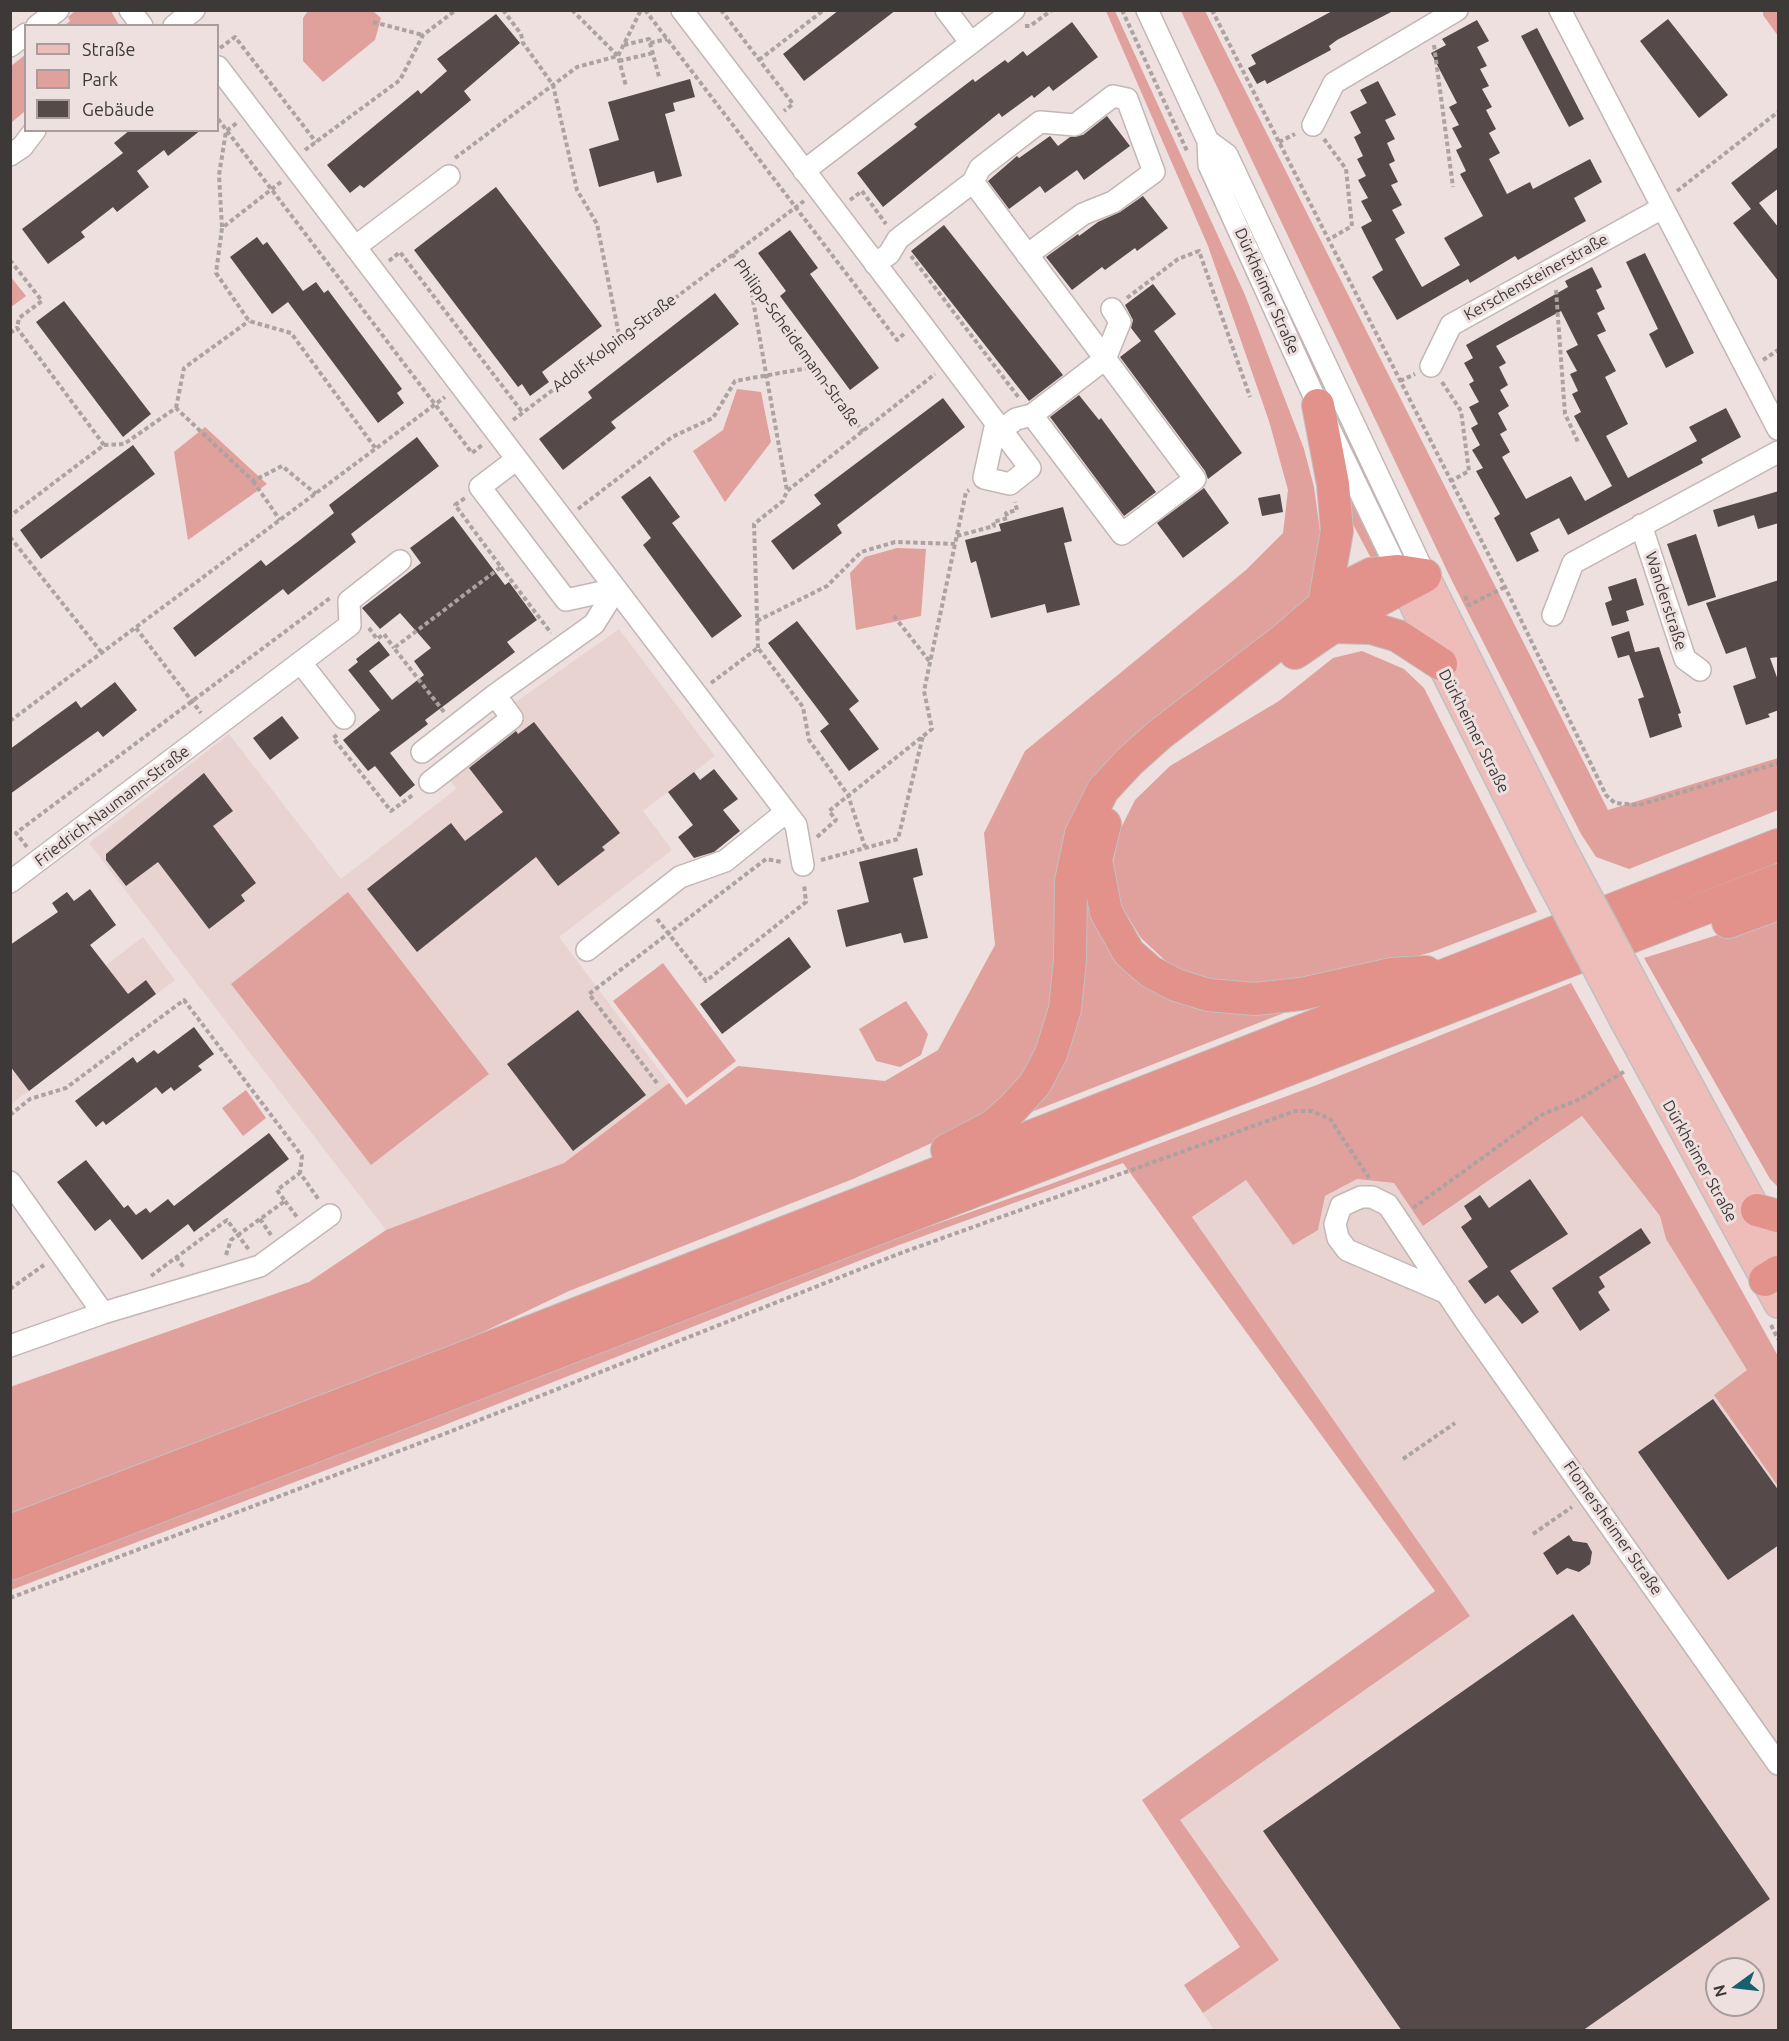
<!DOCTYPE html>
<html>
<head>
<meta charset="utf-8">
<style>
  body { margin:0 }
  #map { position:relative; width:1789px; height:2041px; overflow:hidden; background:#ede0df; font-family:Ubuntu,sans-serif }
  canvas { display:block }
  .frame { position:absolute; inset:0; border:12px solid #3e3939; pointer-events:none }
  .legend { position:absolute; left:24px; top:24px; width:195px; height:108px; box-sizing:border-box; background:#ede0df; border:2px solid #a79d9d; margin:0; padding:8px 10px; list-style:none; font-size:18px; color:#3e3939 }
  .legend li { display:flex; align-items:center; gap:12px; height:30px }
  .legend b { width:30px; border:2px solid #a79d9d }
  .north { position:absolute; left:1705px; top:1957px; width:60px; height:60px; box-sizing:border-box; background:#ede0df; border:2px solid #a79d9d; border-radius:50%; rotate:255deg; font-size:16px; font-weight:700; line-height:24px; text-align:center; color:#3e3939 }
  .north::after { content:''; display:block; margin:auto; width:21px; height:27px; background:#16606f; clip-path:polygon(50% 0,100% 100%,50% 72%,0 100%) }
</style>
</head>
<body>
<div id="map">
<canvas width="1789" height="2041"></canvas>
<div class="frame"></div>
<ul class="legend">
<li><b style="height:8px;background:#eebdb9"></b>Straße</li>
<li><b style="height:16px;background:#e0a09b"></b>Park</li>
<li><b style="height:16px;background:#554a49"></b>Gebäude</li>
</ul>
<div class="north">N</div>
</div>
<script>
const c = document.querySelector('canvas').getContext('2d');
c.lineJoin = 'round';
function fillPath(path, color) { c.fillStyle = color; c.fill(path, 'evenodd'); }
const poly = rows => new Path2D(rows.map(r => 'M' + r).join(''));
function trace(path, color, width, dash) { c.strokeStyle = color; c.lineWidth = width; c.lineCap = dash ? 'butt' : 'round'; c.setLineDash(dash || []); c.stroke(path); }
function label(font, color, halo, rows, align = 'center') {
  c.font = font + ' Ubuntu,sans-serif'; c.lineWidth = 6; c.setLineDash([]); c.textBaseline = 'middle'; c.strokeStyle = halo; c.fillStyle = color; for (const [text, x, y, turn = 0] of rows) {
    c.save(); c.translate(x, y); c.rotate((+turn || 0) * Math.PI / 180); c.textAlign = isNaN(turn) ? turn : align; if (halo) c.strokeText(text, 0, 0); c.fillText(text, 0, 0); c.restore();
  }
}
fillPath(poly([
  [619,629,715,756,643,811,672,850,559,937,669,1083,564,1163,386,1230,89,843,229,734,341,879,456,789,448,776,510,706],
  [143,937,175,980,11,1104,11,1037],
  [1582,1116,1660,1216,1666,1239,1748,1370,1715,1395,1778,1486,1778,2030,1214,2030,1203,2013,1279,1960,1180,1820,1470,1616,1192,1218,1246,1180,1318,1230,1325,1196,1357,1179,1394,1183,1424,1226],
  [1717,1969,1753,1969,1753,2005,1717,2005]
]), '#e8d3d1');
fillPath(poly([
  [75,11,111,11,119,25,65,25,70,21,68,17],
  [308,11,373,11,381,18,375,40,323,82,303,61,303,18],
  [1106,11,1115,11,1245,295,1304,449,1314,487,1321,538,1313,592,1298,616,1124,756,1058,997,1028,1076,995,1114,853,1179,569,1291,462,1342,11,1516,10,1387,309,1282,386,1230,564,1163,669,1083,686,1105,738,1066,885,1081,938,1050,995,945,984,833,1025,751,1246,570,1283,533,1288,490,1269,421,1208,246],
  [1181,11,1205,11,1608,810,1778,758,1778,810,1629,869,1596,857,1581,834,1452,581],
  [1763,11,1778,11,1778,36,1763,15],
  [25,55,25,111,11,123,11,66],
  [10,276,26,296,11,307,10,307],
  [737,389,761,392,771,442,725,502,693,451,723,430],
  [205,427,267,484,188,540,174,452],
  [1344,483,1384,560,1373,562,1347,513],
  [897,548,926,549,921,616,856,630,850,573,865,557],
  [1362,651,1404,669,1424,688,1537,912,1432,952,1350,975,1271,987,1217,983,1171,966,1141,938,1122,907,1112,867,1120,830,1135,800,1170,766,1279,701,1333,658],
  [1096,860,1129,953,1294,1009,1021,1116,1051,1054,1071,881],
  [348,892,489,1074,371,1165,231,984],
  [1778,916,1778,1187,1770,1179,1644,958],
  [663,963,736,1061,687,1098,613,1001],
  [1571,983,1778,1356,1778,1486,1714,1395,1747,1370,1666,1239,1660,1216,1582,1116,1423,1226,1394,1183,1357,1179,1325,1196,1318,1230,1293,1245,1246,1180,1192,1217,1470,1616,1180,1820,1279,1960,1203,2013,1184,1985,1240,1947,1142,1800,1435,1591,1123,1163,899,1245,442,1426,11,1590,11,1575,544,1375,836,1259,1048,1185,1314,1086],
  [906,1001,928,1034,921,1055,900,1067,876,1061,859,1029],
  [246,1090,266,1118,243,1136,222,1108]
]), '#e0a09b');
fillPath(poly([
  [839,10,896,10,804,81,783,54],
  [1334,10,1395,10,1337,40,1329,46,1331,50,1267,84,1265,80,1257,84,1248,68,1256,64,1251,55],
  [496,14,520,43,464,91,471,100,364,188,360,185,350,193,327,165,418,90,421,94,447,71,437,59],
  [1668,19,1728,95,1699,118,1640,41],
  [1477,20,1489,41,1477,47,1487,66,1480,69,1489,86,1482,89,1492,107,1486,110,1496,129,1489,133,1500,153,1489,159,1507,194,1530,182,1533,189,1590,159,1602,182,1574,198,1586,221,1518,260,1515,256,1470,283,1468,279,1397,320,1372,277,1383,270,1361,227,1372,221,1361,201,1368,198,1358,180,1366,176,1357,159,1363,156,1354,137,1361,133,1350,112,1367,103,1360,90,1378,81,1396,115,1385,120,1395,139,1387,143,1395,161,1389,164,1398,182,1391,185,1402,205,1392,210,1405,233,1395,239,1422,287,1460,265,1444,238,1483,216,1460,174,1466,171,1456,150,1462,147,1452,128,1459,125,1449,107,1457,103,1431,53,1446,45,1442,39],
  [1072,22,1098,57,1053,91,1049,86,1034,98,1032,95,1002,117,999,113,883,207,857,173,917,127,914,124,973,79,975,82,1005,60,1008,63,1023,51,1027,56],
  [1537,28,1584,119,1569,127,1521,36],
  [690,79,695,97,673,103,675,111,665,114,682,176,657,183,654,171,599,187,589,149,619,140,608,102],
  [1107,116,1130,146,1084,180,1077,170,1045,193,1040,186,1009,209,988,181,1017,156,1019,158,1050,136,1058,146,1070,137,1083,135],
  [130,130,201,130,168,156,164,150,137,171,149,187,117,212,113,207,81,232,85,237,48,264,22,229,123,153,114,143],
  [1779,146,1779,188,1759,203,1779,228,1779,282,1733,223,1751,209,1731,183],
  [496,187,602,326,542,372,549,382,530,396,522,384,518,387,414,250],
  [1143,196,1168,228,1137,251,1135,248,1105,270,1102,267,1072,290,1046,257,1078,234,1079,236,1098,222,1120,212],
  [944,225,1063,375,1029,401,911,251],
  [790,230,818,268,810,274,879,368,850,390,780,296,786,291,758,253],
  [257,237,263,245,267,242,303,291,316,282,324,293,328,290,402,389,397,393,404,403,378,423,288,302,272,314,230,257],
  [1645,253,1694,353,1666,368,1649,334,1658,329,1626,262],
  [1592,267,1602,287,1596,290,1605,309,1597,313,1606,331,1597,335,1616,371,1605,377,1628,424,1606,436,1628,478,1697,441,1689,427,1726,408,1741,437,1701,459,1703,463,1568,535,1559,518,1530,533,1539,551,1517,562,1494,518,1500,514,1476,471,1483,468,1472,450,1480,445,1471,428,1478,424,1469,407,1479,402,1469,384,1474,381,1464,363,1473,358,1466,345,1568,287,1565,281],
  [1561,311,1578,345,1566,351,1577,371,1570,374,1578,391,1572,394,1581,412,1574,416,1612,486,1585,501,1571,476,1526,499,1502,457,1510,452,1500,434,1507,430,1498,413,1509,406,1500,390,1508,385,1499,367,1506,363,1496,346],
  [1153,284,1176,314,1154,331,1242,453,1208,479,1205,471,1120,357,1141,341,1131,328,1133,320,1125,305],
  [715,293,739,324,611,422,616,428,563,470,539,439,592,398,588,392],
  [64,301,151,414,123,437,36,322],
  [1079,395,1099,420,1101,418,1156,492,1124,516,1050,417],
  [943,398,965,427,837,525,842,533,793,570,771,541,821,504,814,495],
  [417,437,439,466,351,534,356,542,288,595,283,589,195,657,173,628,261,560,266,566,300,540,334,513,329,505],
  [133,445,155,474,41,559,20,530],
  [650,476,680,517,672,523,742,616,712,638,643,545,651,538,621,497],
  [1204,488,1229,523,1183,558,1157,523],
  [1779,491,1779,523,1758,529,1754,515,1718,527,1713,510],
  [1280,494,1283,512,1262,516,1258,498],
  [1063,507,1072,541,1064,543,1080,605,1047,613,1045,604,991,618,976,561,971,563,965,540,1001,531,999,524],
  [453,516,505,585,509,582,537,620,507,642,515,652,425,720,428,724,390,753,415,785,400,797,375,766,368,771,343,740,380,710,348,670,358,662,356,659,379,641,390,655,369,671,392,700,424,675,414,661,431,648,400,613,380,629,362,608,421,563,410,548],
  [1696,534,1716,597,1688,606,1667,544],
  [1636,578,1644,605,1626,611,1629,621,1612,626,1605,603,1612,600,1608,587],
  [1779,580,1779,657,1770,658,1779,683,1779,710,1768,714,1770,717,1746,725,1733,686,1756,678,1746,647,1726,654,1706,603],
  [797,621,859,701,849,709,879,749,849,771,820,731,829,724,768,643],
  [1629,631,1635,652,1659,647,1681,713,1678,714,1682,727,1650,738,1638,699,1644,697,1629,655,1618,658,1611,637],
  [115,682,137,710,103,737,98,731,10,794,10,749,76,701,81,708],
  [282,716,299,738,270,760,253,738],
  [534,722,620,833,602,847,605,850,558,886,536,857,417,952,367,889,451,823,465,841,503,812,469,768,516,731,518,734],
  [714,769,738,799,723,810,740,831,714,852,694,858,678,837,693,825,668,792,694,772,700,780],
  [204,773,233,811,213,826,256,883,241,895,245,901,209,929,158,862,126,886,106,860,106,854],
  [917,848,923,875,913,878,928,938,904,943,901,933,846,947,837,910,869,902,859,862],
  [90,889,116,925,90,945,128,994,146,980,156,994,29,1091,10,1066,10,945,58,912,52,903,67,892,74,901],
  [789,937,811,967,722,1034,700,1004],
  [578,1010,646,1095,573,1151,507,1064],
  [194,1027,214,1054,198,1066,202,1070,174,1091,171,1087,162,1094,156,1087,106,1125,103,1121,96,1127,75,1101,133,1057,137,1063,154,1050,158,1054],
  [269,1133,289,1159,194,1232,188,1224,142,1260,110,1219,95,1231,57,1182,86,1160,124,1208,128,1205,136,1215,146,1208,150,1213,168,1199,174,1206],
  [1530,1179,1568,1234,1510,1271,1539,1312,1522,1324,1498,1295,1485,1304,1468,1281,1488,1267,1461,1227,1472,1219,1464,1206,1480,1195,1489,1208],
  [1641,1228,1651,1243,1599,1277,1605,1287,1598,1292,1610,1310,1580,1331,1552,1288],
  [1713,1399,1779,1491,1779,1545,1728,1580,1638,1452],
  [1569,1535,1573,1541,1587,1543,1592,1552,1590,1564,1579,1572,1567,1568,1557,1575,1543,1553],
  [1573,1614,1770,1899,1582,2031,1402,2031,1263,1831]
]), '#554a49');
const minor = poly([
  [130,10,142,26],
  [682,10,920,322,1030,468,1010,484,984,478,996,423],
  [946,10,971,43],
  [1147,10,1208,141,1209,165,1318,405,1398,571],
  [1560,10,1778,429],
  [37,26,58,10],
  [174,26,194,10],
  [10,46,26,34],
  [218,67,796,825,803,865],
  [1313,125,1334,83,1457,10],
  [1208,141,1227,155,1425,575],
  [10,155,22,147,35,130],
  [804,171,1014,10],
  [973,182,980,168,1040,122,1075,125,1113,96,1127,99,1154,172,1113,202,1083,214,1027,255],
  [355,247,449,176],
  [875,264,889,254,898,239,973,182,1195,479,1122,534,1032,415],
  [1431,366,1451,325,1662,208],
  [1001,430,1016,419,1032,415,1105,359,1120,322,1112,309],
  [517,459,480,487,566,600,616,589],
  [1641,525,1685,659,1700,670],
  [1553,615,1573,563,1778,452],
  [301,663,344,718],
  [422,752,495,695],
  [430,782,512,718,495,695,594,624,616,589],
  [10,882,350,625,349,601,400,561],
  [587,950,680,877,725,861,786,812],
  [10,1182,103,1313,10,1346],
  [1447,1293,1347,1250,1338,1238,1335,1224,1341,1206,1361,1197,1372,1197,1388,1205,1466,1322,1778,1764],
  [103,1313,260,1266,330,1215]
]);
const major = poly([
  [1398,571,1441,664,1538,857],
  [1425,575,1562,847],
  [1649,1011,1778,1249],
  [1624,1021,1778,1304]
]);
const highway = poly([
  [1318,405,1333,484,1337,531,1324,605],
  [1332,627,1371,628,1398,636,1441,664],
  [1295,653,1349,616,1425,576],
  [1105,824,1096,860,1106,912,1129,953,1151,972,1176,985,1208,995,1255,999,1301,994,1391,974,1426,972],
  [1728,922,1778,904],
  [947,1150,993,1126,1013,1108,1035,1084,1051,1054,1065,1009,1070,960,1071,881,1081,834,1103,790,1130,761,1159,735,1283,640,1345,587,1371,574,1398,571,1425,575],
  [1757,1210,1778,1216],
  [1765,1280,1778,1272],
  [10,1531,458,1360,1778,845],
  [10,1564,1778,880]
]);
trace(minor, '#c3b7b6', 24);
trace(major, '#c1c0c0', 30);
trace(highway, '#c1c0c0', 34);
trace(poly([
  [503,10,521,34,523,43,553,85,577,190,597,224,620,340],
  [572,10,618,56,626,86],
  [645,10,897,340,905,333],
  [721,10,793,104,784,111],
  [1122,10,1187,151],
  [1212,10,1505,587,1606,795,1615,803,1639,805,1778,763],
  [373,22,423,35],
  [1025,26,1030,26,1052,10],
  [650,43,659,77],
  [624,45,649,39,650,43,667,39],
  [1434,45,1453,187],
  [220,48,235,37,316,142],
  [759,60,824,10],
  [619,61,653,53],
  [218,119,472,453,482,445],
  [1324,139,1346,169,1352,226,1328,240],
  [1279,142,1295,134],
  [305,150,400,80,423,35,456,10],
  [455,158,577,67,618,56,641,10],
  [281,182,222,228,216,273,249,321,291,333,376,449],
  [1677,191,1778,112],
  [850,200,862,191,886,224],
  [222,227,219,175,226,131,237,123],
  [732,254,863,432],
  [911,256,1019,398],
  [10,260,42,301,19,318,17,328],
  [389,261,400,252,523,413],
  [749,278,787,491],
  [1556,290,1565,414,1578,442],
  [1127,298,1178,259,1199,251,1250,397],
  [10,333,17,328,104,445,10,516],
  [1763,360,1778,350],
  [1400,381,1415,374],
  [1442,382,1461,411,1469,471,1451,481],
  [176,408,184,368,249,321],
  [513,420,804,201],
  [104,445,124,444,176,408,253,481,282,466,316,494],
  [253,481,280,520],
  [578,509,672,437,713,418,735,381,814,367],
  [957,536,994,526,993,522,1008,518,1006,513,1017,510,1015,502],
  [10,537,102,653],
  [501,567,551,633],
  [1465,596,1469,605,1505,587],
  [894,616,930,662],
  [757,621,827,586,861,552,895,542,955,544],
  [136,628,201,713],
  [369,628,377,639,384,634,394,648],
  [758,648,754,524,783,501,787,491,935,374],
  [711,683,758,648,803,707,809,740,848,795,865,847],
  [444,712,394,648,501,567,455,505,465,498],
  [10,721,445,397],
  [337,735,333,738,391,811,414,794],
  [817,837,836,820,829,811,932,729,924,691,966,492,969,490],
  [27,847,16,833,330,598],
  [821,860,898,839,923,736],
  [657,919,706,981,806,902,804,884],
  [657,1083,589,994,766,859,782,862],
  [10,1115,30,1099,66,1088,184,1000,302,1156,300,1173,319,1200],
  [285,1201,297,1217],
  [1413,1208,1543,1114,1580,1099,1625,1071],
  [260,1219,271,1235],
  [226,1255,231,1240,238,1235,249,1250],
  [176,1257,185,1269],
  [151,1276,227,1220,238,1235,285,1201,277,1190,300,1173],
  [10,1289,44,1265],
  [1771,1325,1778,1339],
  [1403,1459,1455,1423],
  [1533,1534,1572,1507],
  [10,1598,444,1434,901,1253,1295,1111,1312,1111,1330,1119,1369,1178]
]), '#aca2a2', 4, [4.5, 3]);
trace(minor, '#fff', 21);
trace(major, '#eebdb9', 27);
trace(highway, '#e2918b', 32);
const majorBridge = poly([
  [1562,847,1649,1011],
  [1538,857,1624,1021]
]);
trace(majorBridge, '#c1c0c0', 30, []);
trace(majorBridge, '#eebdb9', 27);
label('16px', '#3e3939', '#ede0df', [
  ["Kerschensteinerstraße",1536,277,-29],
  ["Dürkheimer Straße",1267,291,66],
  ["Adolf-Kolping-Straße",614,343,-37],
  ["Philipp-Scheidemann-Straße",797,343,54],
  ["Wanderstraße",1666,601,72],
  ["Dürkheimer Straße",1474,731,63],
  ["Friedrich-Naumann-Straße",112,806,-37],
  ["Dürkheimer Straße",1700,1161,61],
  ["Flomersheimer Straße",1613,1528,55]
]);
</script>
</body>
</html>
